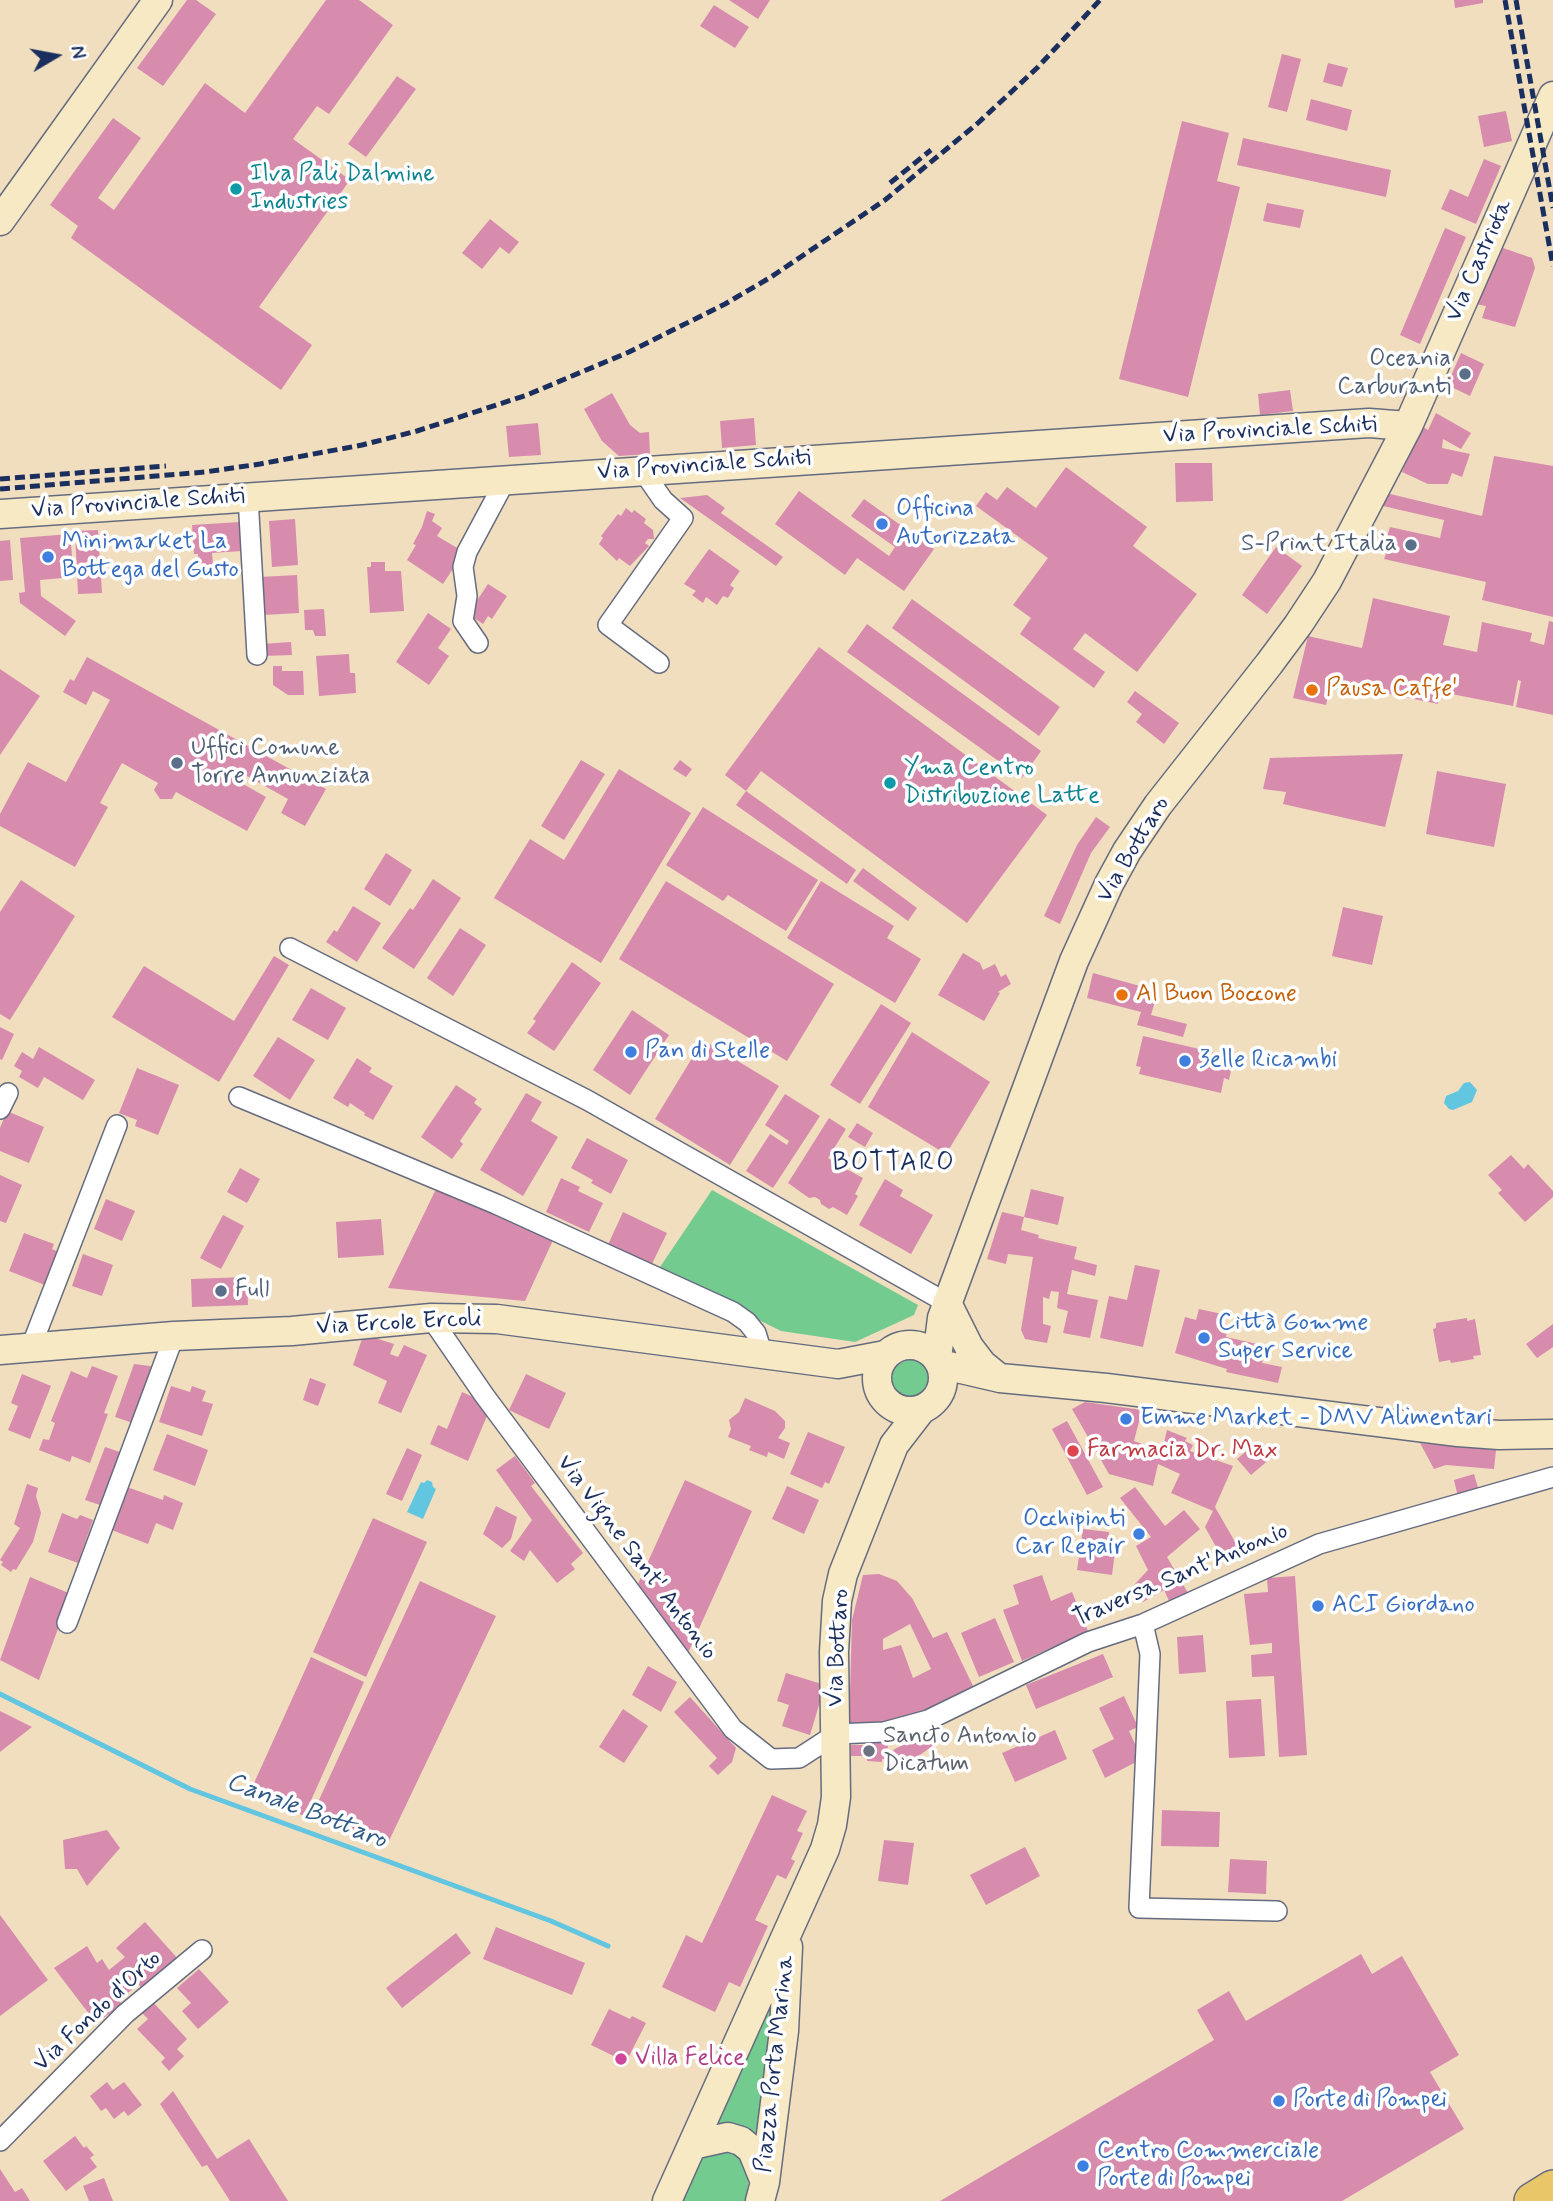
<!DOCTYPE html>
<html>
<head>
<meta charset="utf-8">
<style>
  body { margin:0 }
  #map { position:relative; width:1553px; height:2201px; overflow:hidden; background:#f0debf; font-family:Mynerve,sans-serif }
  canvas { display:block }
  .north { position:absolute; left:21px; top:21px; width:70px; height:70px; -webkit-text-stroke:5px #fff; paint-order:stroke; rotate:80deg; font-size:19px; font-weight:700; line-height:28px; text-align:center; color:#1b2f5e }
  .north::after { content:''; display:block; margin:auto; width:24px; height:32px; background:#1b2f5e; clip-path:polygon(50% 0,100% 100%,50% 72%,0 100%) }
</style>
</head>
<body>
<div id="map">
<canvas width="1553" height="2201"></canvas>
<div class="north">N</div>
</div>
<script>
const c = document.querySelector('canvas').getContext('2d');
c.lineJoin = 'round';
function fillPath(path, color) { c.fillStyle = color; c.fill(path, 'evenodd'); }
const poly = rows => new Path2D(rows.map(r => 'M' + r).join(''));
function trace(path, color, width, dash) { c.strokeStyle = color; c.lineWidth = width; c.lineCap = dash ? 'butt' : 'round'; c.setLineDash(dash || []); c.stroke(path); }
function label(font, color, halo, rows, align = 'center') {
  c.font = font + ' Mynerve,sans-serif'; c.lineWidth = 7; c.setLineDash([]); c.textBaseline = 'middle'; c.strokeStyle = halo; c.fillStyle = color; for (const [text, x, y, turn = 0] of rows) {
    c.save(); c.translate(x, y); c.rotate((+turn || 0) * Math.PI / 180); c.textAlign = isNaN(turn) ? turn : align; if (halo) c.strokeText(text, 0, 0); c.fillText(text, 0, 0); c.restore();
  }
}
fillPath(poly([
  [712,1190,918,1305,914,1315,855,1342,781,1331,658,1270],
  '892 1379a19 19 0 1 1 38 0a19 19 0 1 1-38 0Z',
  [777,1994,762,2149,716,2128,717,2120],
  [734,2148,751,2170,745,2201,681,2201,701,2156]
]), '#74cb90');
fillPath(poly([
  [1470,1082,1477,1090,1472,1102,1453,1110,1449,1109,1444,1103,1446,1096,1458,1091,1464,1083],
  [427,1480,432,1482,433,1487,436,1489,423,1519,407,1512,421,1482,424,1483]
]), '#62c6e0');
trace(poly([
  [0,1694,190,1789,551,1921,608,1946]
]), '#62c6e0', 5);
fillPath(poly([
  [187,0,196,0,216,14,163,86,137,68],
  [326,0,359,0,393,25,329,114,317,106,293,139,350,180,259,307,312,345,281,390,71,238,78,226,50,205,113,118,141,138,98,198,114,210,205,83,245,113],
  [729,0,770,0,758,19],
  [1454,0,1483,0,1483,3,1455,8],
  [714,5,749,27,735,48,700,26],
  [1282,54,1301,59,1287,112,1268,107],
  [1328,63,1348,68,1342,87,1323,82],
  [397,76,416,89,366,157,348,144],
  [1311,99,1352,110,1347,131,1306,120],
  [1506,111,1512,141,1484,147,1478,116],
  [1182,121,1229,133,1217,181,1240,187,1188,397,1119,379],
  [1243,138,1391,170,1386,197,1237,165],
  [1484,159,1501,166,1476,224,1441,209,1450,189,1468,197],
  [1267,203,1304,210,1300,228,1263,221],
  [490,219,519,242,509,254,500,247,482,269,462,253],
  [1445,228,1466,237,1420,344,1400,335],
  [1500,247,1532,258,1535,268,1515,327,1482,318,1486,306,1475,304],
  [1461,353,1484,364,1470,396,1447,385],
  [1290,390,1293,411,1260,415,1258,394],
  [612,393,630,425,640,433,649,432,650,454,619,456,602,441,584,409],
  [1436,413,1471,433,1461,449,1443,439,1442,448,1470,454,1462,477,1452,473,1448,484,1428,484,1402,472,1422,426,1428,430],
  [754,418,756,445,722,448,720,421],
  [538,423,541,455,509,457,506,426],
  [1494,456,1553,466,1553,617,1482,600,1486,582,1384,559,1386,554,1382,553,1390,527,1440,538,1444,520,1383,506,1386,493,1482,516],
  [1175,463,1212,463,1213,501,1176,502],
  [1066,467,1147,527,1133,546,1197,594,1137,672,1085,633,1073,649,1105,672,1094,688,1020,634,1031,618,1013,605,1048,558,976,506,986,492,997,500,1007,487,1036,508],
  [799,491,889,556,895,547,851,516,864,499,934,549,904,591,857,558,845,575,775,524],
  [707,495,725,508,721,513,783,557,776,566,680,498],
  [626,508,632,513,634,510,646,519,644,523,653,530,654,539,648,539,645,543,649,546,630,566,619,558,617,561,599,544,603,538,601,536,618,514,621,516],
  [427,511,435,514,432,521,442,528,437,536,464,552,443,584,407,560,416,545,413,544,422,527],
  [295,519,298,565,272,567,269,521],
  [240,522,242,551,212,553,214,574,200,575,198,554,194,554,192,525],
  [98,530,102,593,78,594,75,531],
  [70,534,74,577,40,580,41,596,76,621,65,636,20,603,19,593,25,592,20,538],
  [10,540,13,580,0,581,0,541],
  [1276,547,1302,566,1267,614,1242,595],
  [709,549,740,571,730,585,734,588,728,598,723,596,717,605,706,597,703,603,692,595,696,591,684,584],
  [371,562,385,562,385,571,401,571,404,611,370,613,367,567,371,567],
  [297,575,299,613,264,615,260,577],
  [488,584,507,596,492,619,488,616,483,624,468,614],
  [1373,598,1450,616,1443,645,1477,652,1482,622,1532,633,1530,641,1544,645,1549,621,1553,622,1553,715,1516,707,1521,681,1518,680,1513,706,1441,692,1438,704,1331,682,1326,705,1293,698,1308,636,1362,648],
  [912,599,1060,707,1039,736,892,628],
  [324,609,326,636,315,636,313,630,305,630,304,610],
  [428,613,451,629,438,648,449,656,429,685,396,662],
  [867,624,1041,751,1022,778,847,652],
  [291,642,292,655,263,656,261,644],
  [819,647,1047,815,967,923,761,771,746,791,856,870,847,884,736,805,746,791,725,775],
  [349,654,350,673,355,673,356,693,319,696,316,656],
  [87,657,326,789,305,826,281,813,288,799,240,772,236,780,266,797,247,831,176,792,172,799,160,799,154,790,158,783,122,763,100,803,108,807,75,867,0,826,0,814,28,762,66,782,110,700,93,691,86,705,63,692,70,679,74,681],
  [273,666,282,666,282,671,303,671,304,695,288,695,273,685],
  [0,669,40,696,0,755],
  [1135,691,1179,723,1164,744,1136,722,1142,714,1127,702],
  [1403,754,1385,827,1283,804,1286,792,1263,789,1270,758],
  [581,760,605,774,564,840,541,826],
  [680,760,692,769,686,777,673,769],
  [619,769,691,813,601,963,494,898,530,839,564,860],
  [1437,771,1506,784,1494,847,1426,834],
  [703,807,818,880,786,931,728,895,723,901,666,865],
  [1096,817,1110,827,1091,853,1060,924,1044,916,1077,845],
  [386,853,412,870,390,906,364,889],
  [863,868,917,908,908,921,853,881],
  [433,879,461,898,414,969,382,948,410,908,413,910],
  [21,880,75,916,10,1020,0,1014,0,912],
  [666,881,834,984,787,1061,619,959],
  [821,881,894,926,887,938,921,959,895,1003,787,938],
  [353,906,381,923,357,962,326,942,334,930,337,932],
  [1343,907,1383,916,1372,965,1332,956],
  [460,928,486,945,453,996,427,978],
  [963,953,980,963,983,970,995,964,1001,977,1006,974,1011,984,998,992,1000,993,984,1021,938,995],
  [274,956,289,965,219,1082,112,1017,144,966,234,1021],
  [572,962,601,983,554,1051,527,1033,536,1021,533,1019],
  [1093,973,1158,991,1151,1015,1187,1024,1183,1037,1137,1025,1141,1012,1087,998],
  [311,988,346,1008,328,1040,292,1020],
  [881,1004,911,1023,860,1104,830,1085],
  [632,1010,669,1035,630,1095,593,1070],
  [0,1027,14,1034,2,1060,0,1059],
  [912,1032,990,1082,946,1154,868,1107],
  [1143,1036,1234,1057,1229,1080,1224,1078,1221,1093,1139,1074,1141,1067,1136,1066],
  [278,1037,315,1060,290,1100,253,1076],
  [703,1040,779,1086,730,1165,655,1119],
  [39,1047,95,1080,83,1100,44,1077,38,1088,19,1077,22,1071,14,1066,22,1052,33,1059],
  [357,1058,372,1068,369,1072,393,1086,373,1120,364,1115,365,1113,350,1103,348,1107,333,1098],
  [137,1068,179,1085,158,1135,135,1126,137,1120,119,1113],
  [456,1085,477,1099,474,1103,482,1109,460,1141,463,1144,452,1159,421,1137],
  [526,1093,542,1102,531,1121,558,1137,523,1196,480,1170],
  [785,1094,820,1116,773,1188,746,1171,770,1134,787,1145,789,1141,765,1125],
  [7,1111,44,1127,29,1163,0,1151,0,1128],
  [829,1118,846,1129,828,1158,835,1162,833,1166,837,1169,839,1165,863,1178,855,1194,858,1196,847,1215,833,1207,829,1209,821,1204,820,1200,815,1197,809,1198,788,1183],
  [857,1123,873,1133,865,1147,848,1137],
  [587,1138,628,1160,611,1194,591,1183,593,1180,571,1168],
  [1511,1155,1524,1169,1528,1164,1553,1191,1553,1197,1525,1222,1498,1193,1502,1190,1488,1175],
  [240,1168,260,1179,247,1203,227,1192],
  [0,1175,22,1185,6,1223,0,1221],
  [561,1178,580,1187,578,1191,603,1203,589,1232,546,1212],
  [885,1179,903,1190,900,1196,933,1215,911,1254,859,1225],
  [437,1187,554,1238,525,1301,388,1288],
  [1031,1189,1064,1197,1058,1225,1024,1217],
  [106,1199,135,1211,122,1241,94,1229],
  [623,1212,667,1233,650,1268,607,1247],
  [1002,1212,1024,1217,1021,1230,1039,1235,1038,1238,1077,1247,1074,1259,1097,1265,1095,1276,1072,1270,1067,1294,1098,1300,1090,1338,1063,1333,1068,1311,1057,1308,1059,1292,1051,1291,1049,1299,1043,1297,1043,1324,1051,1326,1047,1343,1025,1339,1021,1330,1033,1257,1008,1254,1006,1264,987,1259],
  [223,1215,244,1226,221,1269,200,1258],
  [381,1219,384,1255,338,1258,336,1222],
  [24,1233,54,1244,52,1249,63,1254,50,1287,9,1271],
  [83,1254,113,1265,102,1296,72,1286],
  [1135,1265,1160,1270,1143,1347,1100,1338,1109,1296,1127,1300],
  [247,1277,248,1305,192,1307,191,1279],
  [1199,1309,1222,1314,1220,1324,1228,1325,1226,1337,1266,1346,1262,1363,1282,1367,1278,1383,1226,1372,1227,1369,1175,1353,1185,1317,1196,1320],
  [1467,1318,1467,1321,1475,1319,1481,1355,1473,1356,1474,1359,1451,1363,1450,1360,1439,1362,1433,1329,1436,1328,1436,1323],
  [1553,1324,1553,1347,1537,1358,1526,1344],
  [375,1338,394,1344,390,1354,398,1357,404,1345,427,1355,401,1413,378,1403,387,1381,353,1365,362,1339],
  [134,1364,157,1367,136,1424,115,1417],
  [92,1366,118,1376,104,1413,108,1414,90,1463,72,1456,70,1462,39,1450,43,1439,49,1440,55,1423,51,1421,71,1371,87,1378],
  [22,1374,51,1386,30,1439,8,1430,18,1406,11,1403],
  [526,1374,566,1393,549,1429,509,1410],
  [310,1378,326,1384,318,1406,303,1400],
  [171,1386,190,1392,192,1386,206,1391,202,1401,213,1404,202,1436,159,1422],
  [462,1392,475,1398,487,1416,468,1461,430,1444,438,1425,447,1429],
  [745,1398,775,1411,785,1421,785,1428,778,1438,790,1443,784,1459,768,1452,767,1457,749,1450,751,1446,728,1437,731,1429,729,1420,739,1412],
  [1085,1402,1142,1410,1134,1441,1162,1451,1167,1430,1187,1438,1185,1441,1193,1445,1190,1451,1233,1466,1215,1507,1242,1554,1225,1563,1205,1527,1213,1511,1171,1493,1180,1474,1158,1464,1153,1486,1109,1474,1072,1409],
  [1067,1421,1103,1487,1087,1495,1052,1429],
  [808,1432,845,1447,829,1484,825,1482,822,1488,790,1474],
  [167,1434,208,1450,195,1486,153,1470],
  [1257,1442,1271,1458,1251,1475,1237,1459],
  [1420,1443,1496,1450,1494,1469,1446,1465,1434,1469],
  [105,1447,126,1454,106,1507,85,1500],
  [407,1448,422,1455,402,1501,386,1494],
  [515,1456,535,1483,531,1486,583,1553,571,1564,575,1569,557,1583,530,1550,524,1561,510,1551,532,1520,496,1470],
  [1474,1474,1479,1491,1458,1497,1454,1480],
  [685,1480,752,1511,688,1653,637,1586],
  [27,1484,38,1488,36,1496,41,1513,33,1542,16,1570,13,1569,11,1572,1,1565,3,1562,0,1560,20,1528,14,1524],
  [787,1486,819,1500,804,1534,772,1519],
  [127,1487,163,1500,164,1495,183,1503,173,1530,156,1523,148,1544,109,1529],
  [1135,1487,1165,1526,1184,1510,1200,1529,1167,1557,1188,1593,1170,1603,1164,1590,1143,1602,1133,1586,1148,1570,1136,1546,1151,1537,1120,1498],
  [496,1506,517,1517,511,1539,502,1548,483,1534],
  [62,1513,77,1519,80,1515,93,1520,78,1563,48,1552],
  [373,1518,427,1542,366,1677,313,1652],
  [1083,1529,1109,1532,1107,1551,1115,1552,1112,1575,1077,1570],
  [879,1574,897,1581,912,1598,933,1638,947,1632,974,1688,924,1713,881,1727,849,1726,852,1620,863,1575],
  [910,1624,931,1669,913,1678,901,1645,883,1650,883,1639],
  [1042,1575,1051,1601,1072,1592,1088,1631,1022,1661,1003,1610,1019,1604,1013,1585],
  [1295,1576,1307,1755,1279,1757,1274,1676,1252,1677,1251,1655,1272,1653,1272,1643,1250,1645,1244,1594,1268,1592,1267,1578],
  [30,1577,71,1594,39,1680,0,1660],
  [420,1581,496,1616,387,1845,312,1815],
  [995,1618,1014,1662,979,1677,961,1633],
  [1203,1635,1206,1672,1179,1674,1177,1637],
  [1103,1654,1113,1677,1036,1709,1026,1685],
  [311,1657,364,1682,304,1816,250,1792],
  [648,1666,677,1682,661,1712,632,1695],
  [786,1673,825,1685,810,1735,782,1726,789,1705,777,1701],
  [1124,1696,1138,1727,1129,1731,1142,1759,1105,1778,1092,1750,1114,1739,1099,1708],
  [690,1697,736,1748,732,1762,718,1775,709,1766,717,1758,674,1712],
  [1261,1699,1265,1756,1229,1758,1226,1701],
  [623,1709,648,1726,624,1763,599,1747],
  [0,1711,32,1727,0,1752],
  [1055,1730,1067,1759,1015,1782,1002,1753],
  [936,1731,942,1739,905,1766,893,1750,914,1739,916,1741,925,1734,927,1737],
  [866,1742,884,1743,884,1745,888,1745,887,1759,882,1759,882,1762,867,1761,867,1756,851,1756,851,1745,866,1745],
  [772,1795,807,1811,797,1831,803,1833,791,1859,795,1861,786,1879,777,1875,755,1920,768,1926,740,1987,729,1982,715,2012,662,1987,686,1935,702,1943],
  [1162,1810,1220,1812,1219,1847,1161,1846],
  [107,1830,120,1848,87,1886,77,1869,65,1869,63,1840],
  [884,1840,914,1843,908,1885,878,1881],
  [1025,1847,1040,1876,986,1905,970,1875],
  [1230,1859,1267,1861,1266,1894,1228,1892],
  [0,1915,48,1980,0,2016],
  [145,1922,179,1960,144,1991,139,1985,119,1999,122,2005,96,2023,54,1968,87,1946,97,1963,102,1959,109,1970,125,1957,116,1948],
  [496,1927,585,1963,572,1995,483,1959],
  [456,1933,471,1953,402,2008,386,1988],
  [1361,1954,1372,1974,1402,1956,1459,2055,1430,2072,1464,2129,1342,2201,940,2201,1214,2040,1197,2010,1229,1991,1246,2021],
  [199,1969,229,2002,198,2029,182,2011,191,2003,177,1988],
  [151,2000,187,2039,177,2049,184,2056,169,2071,161,2062,165,2058,137,2029,148,2019,140,2011],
  [609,2009,630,2019,632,2016,646,2023,626,2062,591,2045],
  [107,2082,113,2090,124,2082,142,2105,128,2116,124,2111,114,2119,106,2108,101,2111,90,2096],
  [173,2091,217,2159,249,2139,288,2201,230,2201,207,2165,202,2167,160,2104],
  [75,2136,84,2148,86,2146,94,2155,90,2158,97,2167,66,2191,43,2161],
  [0,2169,15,2192,22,2188,30,2201,0,2201],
  [104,2178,113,2201,89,2201,83,2186]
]), '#d78cad');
const street = poly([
  [643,471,663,500,683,518,608,625,659,663],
  [248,497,257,655],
  [478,643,463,621,467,596,463,567,467,552,505,481],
  [290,948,587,1100,947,1303],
  [239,1097,496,1204,733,1312,747,1322,756,1333,762,1353],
  [0,1109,8,1093],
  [431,1318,484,1395,733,1729,771,1759,799,1758,836,1734,884,1732,928,1720,1088,1642,1143,1624,1319,1544,1553,1477],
  [31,1347,117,1125],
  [67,1623,174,1336],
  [1143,1624,1150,1654,1139,1908,1277,1911],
  [0,2141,125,2014,202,1950]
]);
const secondary = poly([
  [0,221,158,0],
  [0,514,1369,423,1408,426],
  [947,1303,969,1347,982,1364,998,1377],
  '877 1378a33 33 0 1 1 66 0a33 33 0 1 1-66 0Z',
  [0,1350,174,1336,292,1331,431,1318,497,1319,838,1364,885,1355],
  [937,1358,942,1318,1074,961,1109,884,1127,851,1158,805,1269,664,1298,625,1327,581,1408,426,1553,96],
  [940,1364,1000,1378,1106,1388,1458,1432,1499,1435,1553,1434],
  [692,2145,728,2137,741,2141,752,2150,765,2182],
  [667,2201,825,1849,832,1825,836,1797,834,1652,837,1601,843,1574,894,1445,921,1410],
  [760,2201,765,2182,784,2031,788,1947]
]);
const highway = poly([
  [1532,2201,1553,2188]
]);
trace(street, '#666c80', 22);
trace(secondary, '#666c80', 31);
trace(highway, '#666c80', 38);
trace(street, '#fff', 19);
trace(secondary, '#f6e9c3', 28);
trace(highway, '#e9c769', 35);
trace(poly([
  [1505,0,1553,266],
  [1516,0,1553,208],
  [890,183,931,150],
  [0,479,166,466],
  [0,489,205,472,260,464,362,445,417,431,527,395,629,352,725,304,771,277,885,200,978,123,1038,67,1100,0]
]), '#1b2f5e', 5, [10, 5]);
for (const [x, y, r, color] of [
  [236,189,7,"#0f9aa8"],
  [1465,374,7,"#5c6f8a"],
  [882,524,7,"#3f7fe0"],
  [1411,545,7,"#5c6f8a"],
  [48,557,7,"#3f7fe0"],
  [1312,690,7,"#e8710a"],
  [177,763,7,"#5c6f8a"],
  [890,783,7,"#0f9aa8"],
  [1122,995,7,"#e8710a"],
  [631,1052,7,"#3f7fe0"],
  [1185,1061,7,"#3f7fe0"],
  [221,1291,7,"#5c6f8a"],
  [1204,1338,7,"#3f7fe0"],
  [1126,1419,7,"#3f7fe0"],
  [1073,1451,7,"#e0444e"],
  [1139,1534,7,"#3f7fe0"],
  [1318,1606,7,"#3f7fe0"],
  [869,1751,7,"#6b7280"],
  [621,2059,7,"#d1479c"],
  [1279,2101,7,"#3f7fe0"],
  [1083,2166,7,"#3f7fe0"]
]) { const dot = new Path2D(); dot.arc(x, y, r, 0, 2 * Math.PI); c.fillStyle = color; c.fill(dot); trace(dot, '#fff', 2.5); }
label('24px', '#0d838f', '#fff', [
  ["Ilva Pali Dalmine",250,175],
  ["Industries",250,203],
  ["Yma Centro",904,769],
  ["Distribuzione Latte",904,797]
], 'left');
label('24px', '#1b2f5e', '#fff', [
  ["Via Castriota",1480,261,-66],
  ["Via Provinciale Schiti",1270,431,-3],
  ["Via Provinciale Schiti",704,466,-4],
  ["Via Provinciale Schiti",138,504,-4],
  ["Via Bottaro",1134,850,-59],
  ["Via Ercole Ercoli",399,1324,-3],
  ["Via Vigne Sant' Antonio",636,1558,53],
  ["Traversa Sant'Antonio",1181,1576,-23],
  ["Via Bottaro",839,1648,-87],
  ["Via Fondo d'Orto",98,2012,-43],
  ["Piazza Porta Marina",776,2064,-84]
]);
label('24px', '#4e5e75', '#fff', [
  ["Oceania",1451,360],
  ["Carburanti",1451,388],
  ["S-Print Italia",1397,545],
  ["Uffici Comune",191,749,"left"],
  ["Torre Annunziata",191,777,"left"],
  ["Full",235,1291,"left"]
], 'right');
label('24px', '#366cbe', '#fff', [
  ["Officina",896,510],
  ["Autorizzata",896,538],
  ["Minimarket La",62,543],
  ["Bottega del Gusto",62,571],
  ["Pan di Stelle",645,1052],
  ["3elle Ricambi",1199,1061],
  ["Città Gomme",1218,1324],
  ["Super Service",1218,1352],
  ["Emme Market - DMV Alimentari",1140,1419],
  ["Occhipinti",1125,1520,"right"],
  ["Car Repair",1125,1548,"right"],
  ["ACI Giordano",1332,1606],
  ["Porte di Pompei",1293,2101],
  ["Centro Commerciale",1097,2152],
  ["Porte di Pompei",1097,2180]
], 'left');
label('24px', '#c56008', '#fff', [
  ["Pausa Caffe'",1326,690],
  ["Al Buon Boccone",1136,995]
], 'left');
label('24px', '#be3a42', '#fff', [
  ["Farmacia Dr. Max",1087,1451]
], 'left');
label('24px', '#5b616d', '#fff', [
  ["Sancto Antonio",883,1737],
  ["Dicatum",883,1765]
], 'left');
label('24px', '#b23c85', '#fff', [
  ["Villa Felice",635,2059]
], 'left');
c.letterSpacing = '2px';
label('26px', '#1b2f5e', '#fff', [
  ["BOTTARO",894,1165]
]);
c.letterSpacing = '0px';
label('italic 26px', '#305c85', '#fff', [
  ["Canale Bottaro",306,1812,21]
]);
</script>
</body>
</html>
